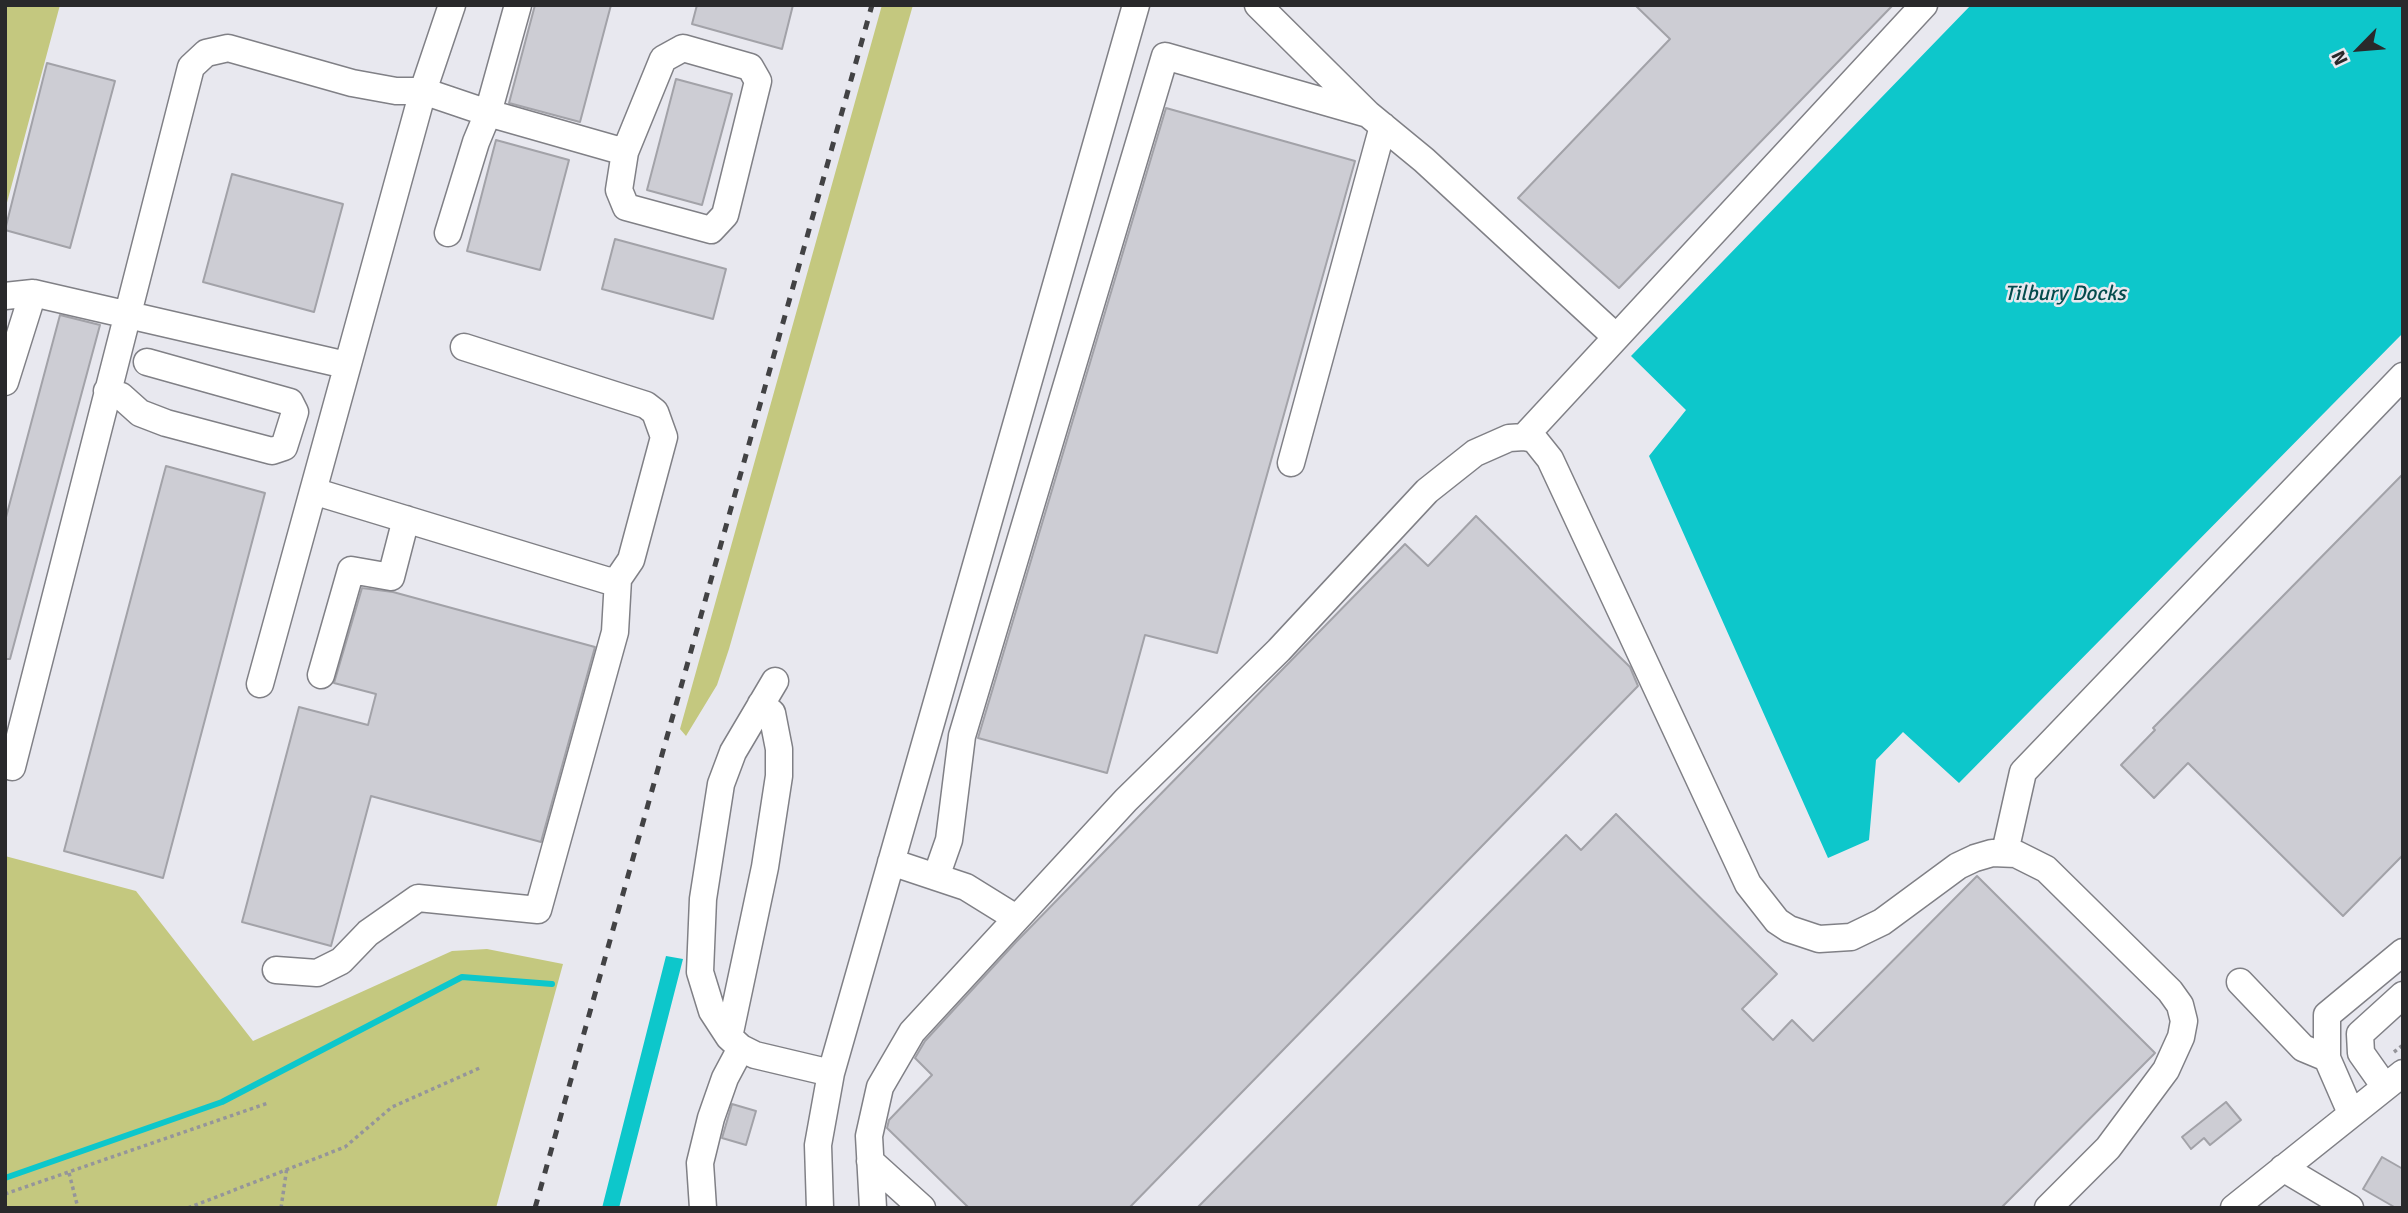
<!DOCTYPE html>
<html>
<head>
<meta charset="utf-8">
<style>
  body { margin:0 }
  #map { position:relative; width:2408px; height:1213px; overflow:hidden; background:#e8e8ef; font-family:Signika,sans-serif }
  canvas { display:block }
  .frame { position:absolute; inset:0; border:7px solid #29292b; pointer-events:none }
  .north { position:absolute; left:2324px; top:14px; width:70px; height:70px; -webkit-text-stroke:5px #e8e8ef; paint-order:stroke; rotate:245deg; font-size:19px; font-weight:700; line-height:28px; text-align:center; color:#29292b }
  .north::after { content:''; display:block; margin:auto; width:24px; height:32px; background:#29292b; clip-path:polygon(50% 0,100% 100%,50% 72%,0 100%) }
</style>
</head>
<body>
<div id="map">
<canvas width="2408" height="1213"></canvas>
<div class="frame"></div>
<div class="north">N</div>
</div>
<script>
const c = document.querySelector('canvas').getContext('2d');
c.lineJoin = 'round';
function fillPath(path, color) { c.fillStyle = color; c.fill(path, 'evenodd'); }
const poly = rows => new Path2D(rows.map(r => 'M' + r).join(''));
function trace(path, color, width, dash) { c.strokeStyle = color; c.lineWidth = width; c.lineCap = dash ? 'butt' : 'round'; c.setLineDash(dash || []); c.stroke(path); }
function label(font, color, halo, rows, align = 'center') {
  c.font = font + ' Signika,sans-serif'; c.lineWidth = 5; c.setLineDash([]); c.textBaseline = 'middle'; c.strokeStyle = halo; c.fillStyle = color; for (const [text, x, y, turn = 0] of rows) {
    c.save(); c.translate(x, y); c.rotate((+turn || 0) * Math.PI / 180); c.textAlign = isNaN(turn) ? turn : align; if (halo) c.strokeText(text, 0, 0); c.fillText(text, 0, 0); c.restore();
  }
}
fillPath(poly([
  [5,5,60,5,5,210],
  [882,5,913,5,729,649,717,685,686,736,680,729],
  [5,856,136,891,253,1041,452,951,487,949,563,964,496,1208,5,1208]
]), '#c4c87f');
fillPath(poly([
  [1971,5,2403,5,2403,333,1959,783,1903,732,1876,760,1869,840,1828,858,1649,456,1686,410,1631,356],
  [666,956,683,959,619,1208,602,1208]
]), '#0dc7cb');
trace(poly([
  [5,1178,222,1102,462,977,552,984]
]), '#0dc7cb', 6);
const building = poly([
  [535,5,611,5,580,122,509,103,535,5],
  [697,5,793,5,782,49,692,24,697,5],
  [1635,5,1893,5,1619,288,1518,198,1670,39,1635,5],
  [47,63,115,81,70,248,5,230,47,63],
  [676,79,732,94,702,205,647,190,676,79],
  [1166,108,1355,161,1217,653,1145,635,1107,773,978,738,1166,108],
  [496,140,569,160,540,270,467,251,496,140],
  [232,174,343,204,314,312,203,282,232,174],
  [615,239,726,269,713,319,602,289,615,239],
  [60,315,100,325,10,659,5,659,5,521,60,315],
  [166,466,265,493,163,878,64,851,166,466],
  [2403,474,2403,855,2343,916,2188,763,2154,798,2121,765,2155,730,2153,728,2403,474],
  [1476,516,1630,667,1638,686,1129,1208,969,1208,887,1128,889,1120,932,1075,915,1058,925,1041,1016,942,1405,544,1428,566,1476,516],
  [362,588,393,592,595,647,541,842,371,796,331,946,242,922,299,707,368,725,376,694,334,683,362,588],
  [1616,814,1777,974,1742,1009,1773,1040,1792,1020,1813,1041,1977,876,2155,1053,2001,1208,1197,1208,1566,835,1581,850,1616,814],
  [2226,1102,2241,1120,2210,1145,2204,1138,2191,1149,2182,1137,2226,1102],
  [732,1104,756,1111,746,1145,722,1138,732,1104],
  [2382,1157,2403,1169,2403,1208,2396,1208,2363,1189,2382,1157]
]);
fillPath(building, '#cdcdd4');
trace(building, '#a2a2a8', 2);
const minor = poly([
  [1258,5,1368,114,1424,160,1616,337],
  [448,233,476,142,488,113,518,5],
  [5,296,33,293],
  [5,382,33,293,346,365],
  [107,391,121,396,140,413,166,423,272,451,284,447,295,412,290,402,147,362],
  [1524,437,1924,5],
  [1291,463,1383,126],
  [313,491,609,581,618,579,631,560,664,437,655,412,646,405,464,347],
  [321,675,351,570,391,577,406,519],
  [775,681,733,752,721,784,703,899,700,972,712,1011,729,1037,741,1048,755,1055,831,1073],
  [260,684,423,91,452,5],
  [12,767,191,67,206,53,228,48,352,83,396,91,423,91,488,113,625,152,619,190,626,207,711,230,725,215,758,81,750,67,683,48,663,59,625,152],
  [2005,852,2023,772,2403,376],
  [891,862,966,887,1016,918],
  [936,877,949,840,962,736,1165,56,1368,114],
  [276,970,317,973,341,961,368,933,418,898,538,910,615,632,618,579],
  [2240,982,2303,1048,2327,1058],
  [729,1037,765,867,779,776,779,749,772,713,761,704],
  [2385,1087,2361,1053,2360,1034,2403,995],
  [2351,1113,2327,1058,2327,1015,2403,952],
  [870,1161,922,1208],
  [2283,1168,2350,1208],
  [703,1208,700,1163,711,1118,725,1078,741,1048],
  [820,1208,818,1145,831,1073,1136,5],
  [873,1208,869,1136,880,1087,912,1032,1126,800,1279,650,1427,491,1475,453,1509,438,1524,437,1534,439,1550,459,1748,884,1777,921,1789,929,1819,939,1851,937,1882,922,1958,866,1975,858,1992,853,2016,854,2046,869,2170,991,2180,1005,2184,1021,2181,1037,2166,1070,2108,1148,2048,1208],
  [2234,1208,2403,1073]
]);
trace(minor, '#808086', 29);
trace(poly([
  [2394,1052,2403,1045],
  [69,1173,78,1208],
  [5,1194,268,1103],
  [188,1208,345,1147,392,1107,482,1067],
  [281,1208,287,1167]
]), '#95959a', 3.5, [3.5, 3.5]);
trace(minor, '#fff', 26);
trace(poly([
  [535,1208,872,5]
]), '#424244', 5, [9, 9]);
label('italic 21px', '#034b4d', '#e8e8ef', [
  ["Tilbury Docks",2065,294]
]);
</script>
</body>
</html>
